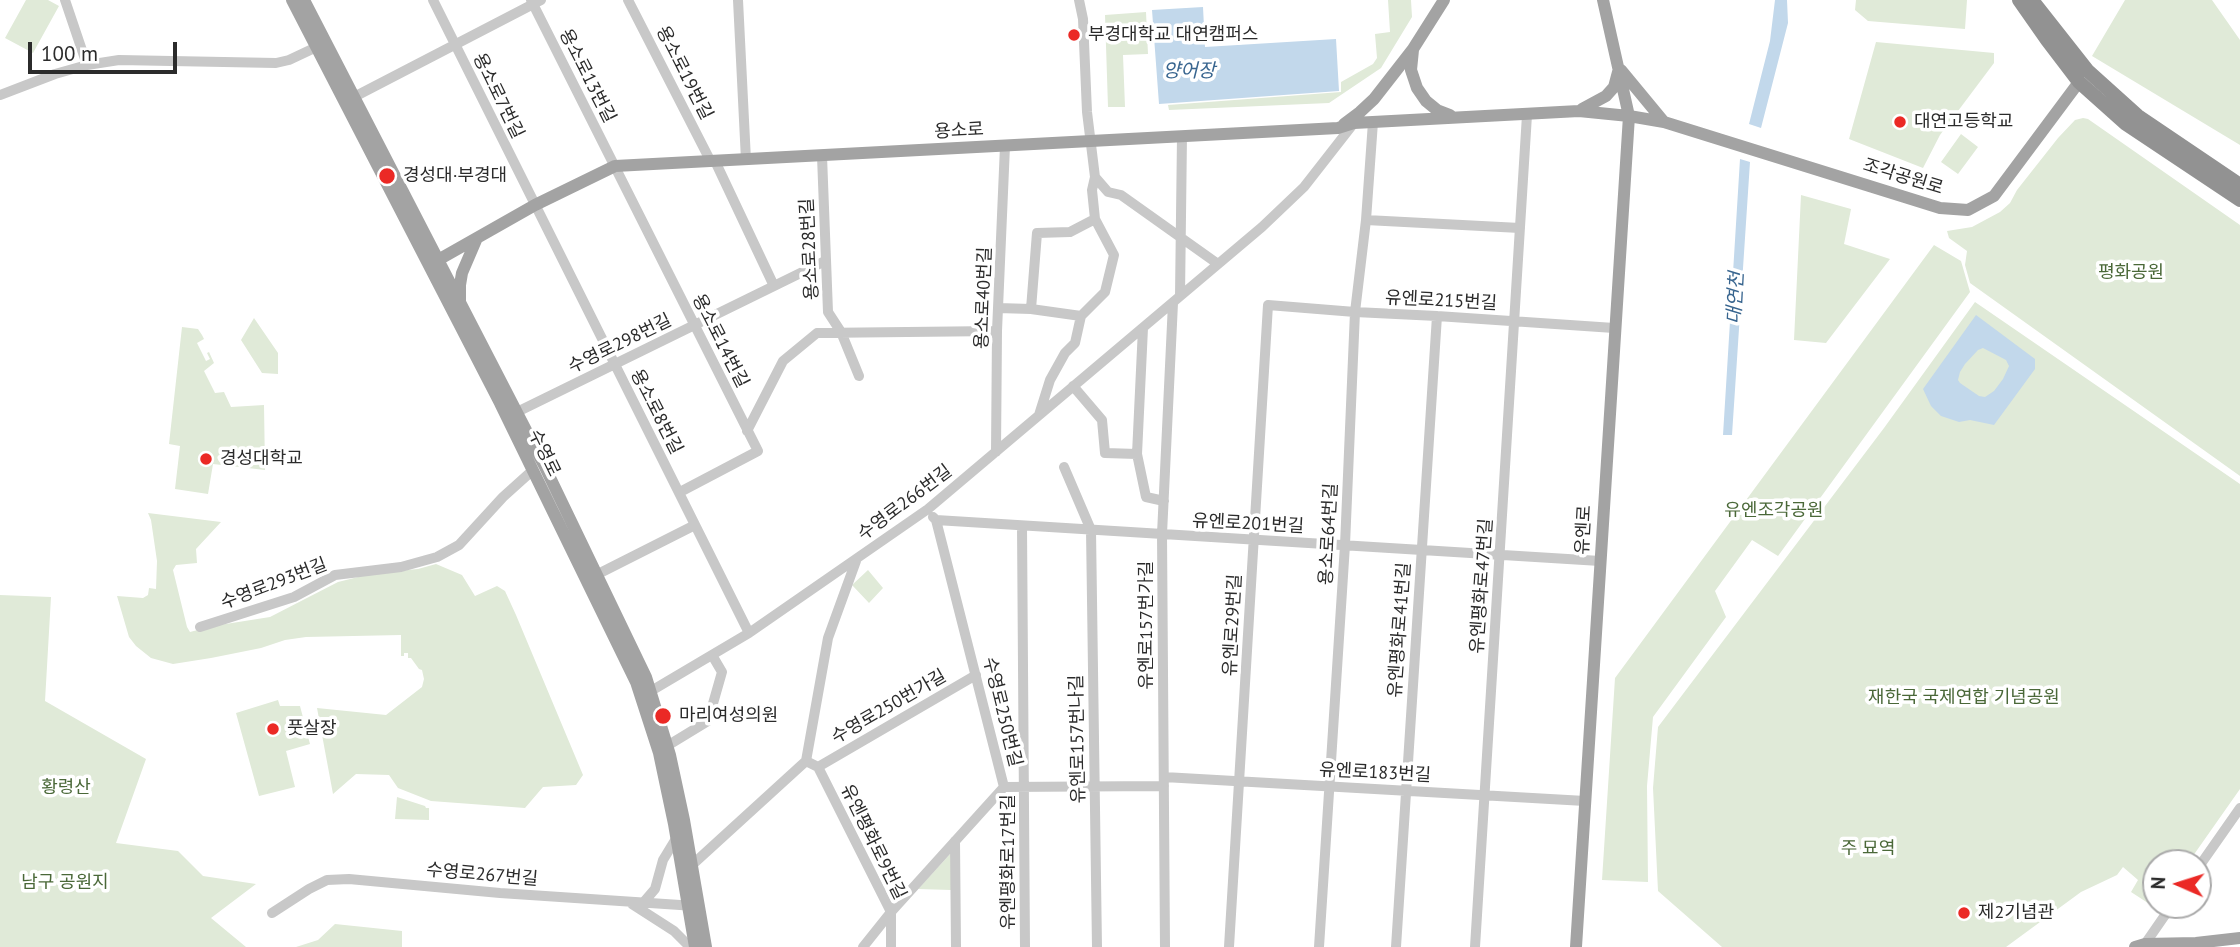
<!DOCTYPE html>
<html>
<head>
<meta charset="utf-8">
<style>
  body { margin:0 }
  #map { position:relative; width:2240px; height:947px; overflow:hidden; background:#fff; font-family:"PT Sans",sans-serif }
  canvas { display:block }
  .north { position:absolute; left:2142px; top:849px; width:70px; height:70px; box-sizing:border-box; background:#fff; border:2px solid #aaa; border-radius:50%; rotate:273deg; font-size:19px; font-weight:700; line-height:28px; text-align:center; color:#2b2b2b }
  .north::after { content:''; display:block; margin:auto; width:24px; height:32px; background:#eb2925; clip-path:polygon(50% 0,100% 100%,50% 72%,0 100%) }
  .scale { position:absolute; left:28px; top:42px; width:149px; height:32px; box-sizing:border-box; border:4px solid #2b2b2b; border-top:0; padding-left:9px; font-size:21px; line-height:24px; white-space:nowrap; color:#2b2b2b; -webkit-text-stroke:5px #fff; paint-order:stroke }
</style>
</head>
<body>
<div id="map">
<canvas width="2240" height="947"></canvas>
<div class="north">N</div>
<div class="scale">100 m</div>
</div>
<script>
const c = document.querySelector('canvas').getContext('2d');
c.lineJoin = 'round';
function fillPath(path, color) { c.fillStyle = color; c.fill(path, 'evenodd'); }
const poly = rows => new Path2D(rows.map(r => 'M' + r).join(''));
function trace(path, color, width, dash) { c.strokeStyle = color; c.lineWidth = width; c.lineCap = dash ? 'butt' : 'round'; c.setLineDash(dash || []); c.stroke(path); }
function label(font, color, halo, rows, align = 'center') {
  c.font = font + ' "PT Sans","Noto Sans KR",sans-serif'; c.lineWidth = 7; c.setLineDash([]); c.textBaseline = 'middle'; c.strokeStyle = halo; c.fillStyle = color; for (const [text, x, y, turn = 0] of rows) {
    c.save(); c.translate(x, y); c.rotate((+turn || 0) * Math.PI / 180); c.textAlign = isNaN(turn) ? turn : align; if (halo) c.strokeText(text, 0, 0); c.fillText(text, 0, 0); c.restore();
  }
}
fillPath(poly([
  [26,0,48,0,59,6,33,53,5,38],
  [1388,0,1411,0,1412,17,1381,68,1329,103,1169,110,1168,105,1341,92,1341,82,1373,64,1377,58,1375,34,1390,32],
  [1856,0,1967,0,1965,29,1868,21,1855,10],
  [2125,0,2212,0,2240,40,2240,145,2092,56],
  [1146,12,1148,54,1123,55,1125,107,1108,107,1105,15],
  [1876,42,1994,53,1994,63,1940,135,1923,168,1849,139],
  [2083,118,2088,119,2240,225,2240,476,1970,283,1965,265,1967,251,1949,238,1947,231,1972,227,2000,212,2010,203,2017,190,2058,138,2075,120],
  [1961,134,1978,147,1958,174,1941,162],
  [1801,195,1851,209,1844,244,1890,259,1826,343,1794,340],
  [1934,245,1961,261,1970,292,1778,556,1752,540,1715,591,1726,617,1653,717,1647,786,1648,882,1602,880,1615,678],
  [1975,302,2240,484,2240,789,2188,863,2156,863,2156,899,2151,905,2131,892,2138,880,2123,867,2117,875,2081,892,2006,947,1722,947,1658,891,1653,788,1658,727,1884,428],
  [254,318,278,353,278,374,262,373,241,340],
  [182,327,198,329,202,335,204,339,197,343,206,361,210,359,207,353,209,352,214,363,204,371,215,393,224,392,231,407,264,405,265,470,213,464,208,494,175,489,180,446,169,444],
  [148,513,221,522,196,549,197,563,176,565,173,570,187,627,190,632,213,626,270,617,338,582,374,573,418,569,436,564,462,575,475,596,497,586,505,591,516,615,583,775,576,785,543,787,525,808,431,801,398,788,389,775,356,774,333,794,317,708,386,715,422,687,424,679,422,670,419,669,411,658,408,658,408,653,404,653,404,656,401,656,401,635,306,637,285,640,261,648,211,658,173,664,151,658,136,646,129,637,117,596,143,598,148,595,149,588,156,589,157,561,151,520],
  [868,570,883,588,869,603,852,585],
  [0,595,51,597,45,701,146,759,116,843,178,851,203,876,256,884,211,918,246,947,0,947],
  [278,700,280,706,300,706,310,744,286,751,295,787,259,796,236,713],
  [397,797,425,806,426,808,429,808,429,820,395,819],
  [952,852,951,890,918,889],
  [335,924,402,931,402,947,296,947,318,940]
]), '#e0ead8');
fillPath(poly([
  [1775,0,1787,0,1788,23,1761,128,1749,124,1770,41],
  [1203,7,1205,47,1336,39,1339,91,1159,104,1152,10],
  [1740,159,1750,162,1732,435,1723,435],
  [1976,315,2035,359,2035,369,1994,425,1970,420,1959,422,1941,416,1931,406,1923,389],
  [1983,348,2006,360,2009,366,2003,379,1994,391,1985,397,1979,396,1960,383,1958,380,1960,372,1965,364,1978,350]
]), '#c2d8eb');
trace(poly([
  [65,0,87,65],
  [433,0,749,633],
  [531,0,758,451,680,492],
  [628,0,711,162],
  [738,0,746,160],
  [0,95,55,74,87,65,119,60,276,63,289,60,323,44],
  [354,97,541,0],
  [822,156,828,312,841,332,859,376],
  [715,161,774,286],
  [1095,177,1108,192,1121,195,1218,264],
  [1366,220,1520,228],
  [1180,296,1182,136],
  [998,308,1031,309,1081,316],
  [1031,309,1037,233,1070,232,1095,219],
  [1143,328,1137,454,1146,497,1164,501],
  [1073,386,1102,420,1105,453,1137,454],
  [517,412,825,261],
  [1039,415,1050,380,1065,353,1075,343,1081,316,1105,292,1114,255,1095,219,1092,190,1095,177,1087,112,1083,19,1079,0],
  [747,431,783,361,817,333,997,331],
  [996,452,997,331,1005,146],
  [1064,467,1091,530,1097,947],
  [933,517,936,520,1004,787],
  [936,520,1600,561],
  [1022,526,1025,947],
  [596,575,695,525],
  [200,627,294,597,335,575,401,567,437,557,459,545,503,497,533,470],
  [651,691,749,633,928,509,1262,227,1304,187,1354,123],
  [667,746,708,721,722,672,712,655],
  [806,761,818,767,891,912,891,947],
  [818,767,976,675],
  [1164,777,1585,801],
  [1004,787,1164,786],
  [955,841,956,947],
  [692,865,806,761,828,638,856,561],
  [2198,868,2240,808],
  [643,903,655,889,663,860,677,837],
  [632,904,674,931,690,947],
  [272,913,309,889,327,880,349,879,500,893,695,906],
  [2145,944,2172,905],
  [863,947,891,912,1004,787],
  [1165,947,1162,534,1173,303],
  [1229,947,1268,305,1355,312,1437,316,1614,328],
  [1319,947,1345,545,1355,312,1366,220,1373,122],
  [1396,947,1437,316],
  [1475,947,1527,115]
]), '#c8c8c8', 10);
trace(poly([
  [292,0,500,403,636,682,659,753,674,824,695,947],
  [304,0,544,465,646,677,670,755,684,820,706,947],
  [1413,50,1411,70,1417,88,1426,101,1437,110,1450,115],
  [1621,70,1664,122],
  [1582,109,1606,96,1614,87,1618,72],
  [1344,124,1360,112,1374,99,1413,49,1444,0],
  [438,260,535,205,615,166,1338,128,1354,123,1579,111,1629,116,1664,122,1940,208,1968,210,1994,196,2079,82],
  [460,301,460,285,462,273,477,238],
  [1576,947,1629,116,1603,0],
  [2135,947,2145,944,2196,943,2240,938]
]), '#a3a3a3', 12);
trace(poly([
  [2019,0,2047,40,2079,82,2126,124,2240,200],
  [2032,0,2088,71,2138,116,2240,185]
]), '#929292', 14);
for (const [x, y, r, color] of [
  [1074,35,7,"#eb2925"],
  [1900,122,7,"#eb2925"],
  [387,176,9,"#eb2925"],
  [206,459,7,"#eb2925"],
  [663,716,9,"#eb2925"],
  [273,729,7,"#eb2925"],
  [1964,913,7,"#eb2925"]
]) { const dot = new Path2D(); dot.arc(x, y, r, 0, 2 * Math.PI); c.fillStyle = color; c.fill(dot); trace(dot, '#fff', 2.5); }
label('18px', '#2b2b2b', '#fff', [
  ["부경대학교 대연캠퍼스",1088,35],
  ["대연고등학교",1914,122],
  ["경성대·부경대",403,176],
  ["경성대학교",220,459],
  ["마리여성의원",679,716],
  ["풋살장",287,729],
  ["제2기념관",1978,913]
], 'left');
label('18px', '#2b2b2b', '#fff', [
  ["용소로19번길",684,73,63],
  ["용소로13번길",587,76,63],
  ["용소로7번길",498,96,64],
  ["용소로",959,131,-3],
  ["조각공원로",1903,177,17],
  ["용소로28번길",810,249,-93],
  ["용소로40번길",984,298,-88],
  ["유엔로215번길",1441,301,3],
  ["용소로14번길",720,341,63],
  ["수영로298번길",620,344,-26],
  ["용소로8번길",656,412,63],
  ["수영로",544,453,64],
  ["수영로266번길",905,503,-37],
  ["유엔로201번길",1248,524,3],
  ["유엔로",1584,530,-87],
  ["용소로64번길",1329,534,-87],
  ["수영로293번길",274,584,-21],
  ["유엔평화로47번길",1482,586,-86],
  ["유엔로157번가길",1147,625,-90],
  ["유엔로29번길",1233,625,-87],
  ["유엔평화로41번길",1400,630,-86],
  ["수영로250번가길",889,707,-30],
  ["수영로250번길",1002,712,76],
  ["유엔로157번나길",1078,739,-91],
  ["유엔로183번길",1375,773,3],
  ["유엔평화로9번길",873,842,64],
  ["유엔평화로17번길",1009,862,-90],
  ["수영로267번길",482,875,5]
]);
label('18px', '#4a6838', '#fff', [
  ["평화공원",2131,273],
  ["유엔조각공원",1774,511],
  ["재한국 국제연합 기념공원",1964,698],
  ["황령산",66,788],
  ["주 묘역",1868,849],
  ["남구 공원지",65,883]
]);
label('italic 19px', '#38658f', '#fff', [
  ["양어장",1189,72],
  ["대연천",1736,298,-87]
]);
</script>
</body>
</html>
